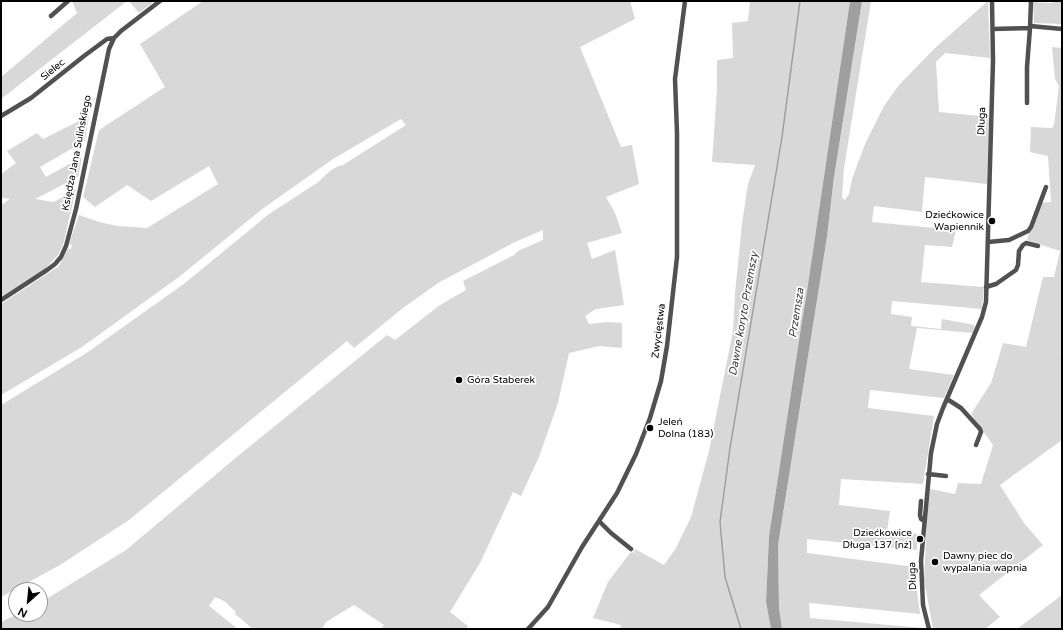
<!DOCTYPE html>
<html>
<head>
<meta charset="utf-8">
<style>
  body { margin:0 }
  #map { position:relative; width:1063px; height:630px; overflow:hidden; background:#fff; font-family:"Varela Round",sans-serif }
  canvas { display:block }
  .frame { position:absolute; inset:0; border:2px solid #000; pointer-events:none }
  .north { position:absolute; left:8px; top:582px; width:40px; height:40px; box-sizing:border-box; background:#fff; border:1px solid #999; border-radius:50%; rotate:207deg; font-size:11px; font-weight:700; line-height:16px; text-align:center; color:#000 }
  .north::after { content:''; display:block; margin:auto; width:14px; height:18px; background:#000; clip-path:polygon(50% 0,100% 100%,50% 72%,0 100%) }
</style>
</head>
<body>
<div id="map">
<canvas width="1063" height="630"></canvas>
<div class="frame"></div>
<div class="north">N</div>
</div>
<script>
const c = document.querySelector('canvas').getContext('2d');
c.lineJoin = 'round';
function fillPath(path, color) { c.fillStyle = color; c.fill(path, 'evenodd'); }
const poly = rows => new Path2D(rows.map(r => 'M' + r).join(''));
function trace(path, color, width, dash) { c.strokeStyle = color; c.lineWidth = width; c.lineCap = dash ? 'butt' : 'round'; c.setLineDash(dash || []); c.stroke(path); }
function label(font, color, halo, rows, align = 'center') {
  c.font = font + ' "Varela Round",sans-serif'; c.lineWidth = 3.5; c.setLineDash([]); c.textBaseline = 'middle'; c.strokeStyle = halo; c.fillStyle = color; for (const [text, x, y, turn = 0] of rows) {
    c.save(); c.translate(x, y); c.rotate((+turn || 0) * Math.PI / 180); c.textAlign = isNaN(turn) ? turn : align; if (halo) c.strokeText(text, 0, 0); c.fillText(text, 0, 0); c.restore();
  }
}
fillPath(poly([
  [72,1,127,1,1,99,1,77,77,13],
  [129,1,155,1,139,13],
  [203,1,630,1,635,19,580,47,621,147,632,145,639,184,606,197,615,213,622,233,587,243,592,259,615,250,624,305,596,309,585,316,589,324,608,322,622,323,622,348,599,346,569,353,558,403,539,457,521,496,513,492,480,563,450,612,468,626,466,629,381,629,384,625,354,605,326,622,322,629,253,629,235,614,236,612,224,601,215,597,209,606,238,629,1,629,1,622,18,614,40,614,40,603,126,550,238,456,387,335,395,340,440,305,466,290,463,281,514,255,518,251,543,240,543,230,515,242,438,283,403,308,354,348,347,341,129,520,60,565,1,597,1,405,88,352,185,283,269,214,317,183,330,171,338,166,343,165,406,125,401,119,333,159,261,210,179,277,82,347,1,395,1,304,59,266,68,249,71,249,72,245,69,244,79,215,99,222,117,226,147,228,218,184,209,166,151,201,127,185,95,207,83,197,99,130,165,87,140,44],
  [750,1,850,1,807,291,802,321,769,536,766,602,771,629,620,629,621,625,593,618,608,582,630,553,633,552,642,558,634,552,635,549,664,565,676,548,691,517,709,451,733,331,735,293,742,224,748,184,755,165,712,162,717,89,717,60,733,58,732,23,748,21],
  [862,1,871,1,844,168,842,198,845,200,849,194,852,179,865,144,884,106,899,85,935,48,988,1,990,58,945,53,936,62,939,112,989,117,987,184,925,177,922,212,874,206,872,222,956,230,952,247,925,245,921,282,984,287,982,309,892,301,891,314,912,317,911,326,941,329,942,319,975,325,973,333,917,328,909,369,954,375,944,398,870,390,868,408,934,416,923,484,841,479,839,505,890,511,887,531,917,534,917,550,807,539,807,553,915,567,916,583,920,614,809,603,810,618,923,628,923,629,782,629,779,608,778,545,827,237,834,177],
  [1053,1,1062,1,1062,24,1034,23,1033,2,1052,3],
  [1052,47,1062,48,1062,352,1060,353,1062,355,1062,440,1000,485,1024,523,1043,545,979,595,1000,617,985,629,933,629,924,580,927,519,930,489,955,494,958,483,981,484,993,445,971,414,991,383,1003,343,1026,347,1043,277,1054,277,1060,251,1027,240,1038,203,1051,202,1048,156,1030,152,1031,127,1052,128,1054,125,1059,86,1055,79],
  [89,116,85,141,40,167,46,177,82,157,78,177,35,199,54,202,76,189,63,245,58,255,46,268,1,297,1,205,10,199,4,198,1,199,1,174,16,163,7,151,37,133,43,139],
  [1062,595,1062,629,1017,629]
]), '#d8d8d8');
fillPath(poly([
  [850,1,862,1,834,177,827,237,778,545,779,608,782,629,771,629,766,602,769,536,802,321,807,291]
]), '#9f9f9f');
trace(poly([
  [741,629,725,577,720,522,730,448,782,137,800,1]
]), '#9f9f9f', 1.5);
trace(poly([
  [51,16,68,1],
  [1030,26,1062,29],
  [1030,28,1031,1],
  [993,29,1030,28,1027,67,1027,103],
  [1,116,31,98,84,56,107,39,114,38],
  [988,242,1009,240,1028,231,1031,227,1046,187],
  [986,287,996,284,1016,270,1018,265,1019,251,1023,245,1026,243,1038,246],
  [1,300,47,270,55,264,61,257,66,246,76,209,109,49,114,38,121,31,160,1],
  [947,399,961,408,980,429,981,432,976,445],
  [928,474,946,476],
  [921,501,920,515,921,519,924,521],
  [599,521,611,533,631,549],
  [528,629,548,607,582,547,617,493,636,454,650,418,661,381,667,346,677,257,677,133,675,79,685,1],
  [929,629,923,605,921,561,931,453,937,424,943,408,982,317,986,302,993,61,992,1]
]), '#515151', 4.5);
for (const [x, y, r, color] of [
  [992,221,4,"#000"],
  [459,380,4,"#000"],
  [650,428,4,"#000"],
  [920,539,4,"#000"],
  [935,562,4,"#000"]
]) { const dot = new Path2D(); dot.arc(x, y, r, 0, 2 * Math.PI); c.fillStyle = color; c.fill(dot); trace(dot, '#fff', 1.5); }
label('10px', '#000', '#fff', [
  ["Sielec",53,70,-39],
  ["Długa",982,121,-88],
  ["Księdza Jana Sulińskiego",77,153,-79],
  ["Zwycięstwa",659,331,-83],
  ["Długa",913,576,-92]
]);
label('10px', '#000', '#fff', [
  ["Dziećkowice",984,215,"right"],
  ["Wapiennik",984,227,"right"],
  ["Góra Staberek",467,380],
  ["Jeleń",658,422],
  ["Dolna (183)",658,434],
  ["Dziećkowice",912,533,"right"],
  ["Długa 137 [nż]",912,545,"right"],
  ["Dawny piec do",943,556],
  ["wypalania wapnia",943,568]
], 'left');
label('italic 11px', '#404040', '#fff', [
  ["Przemsza",797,313,-81],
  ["Dawne koryto Przemszy",744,314,-80]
]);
</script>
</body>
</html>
